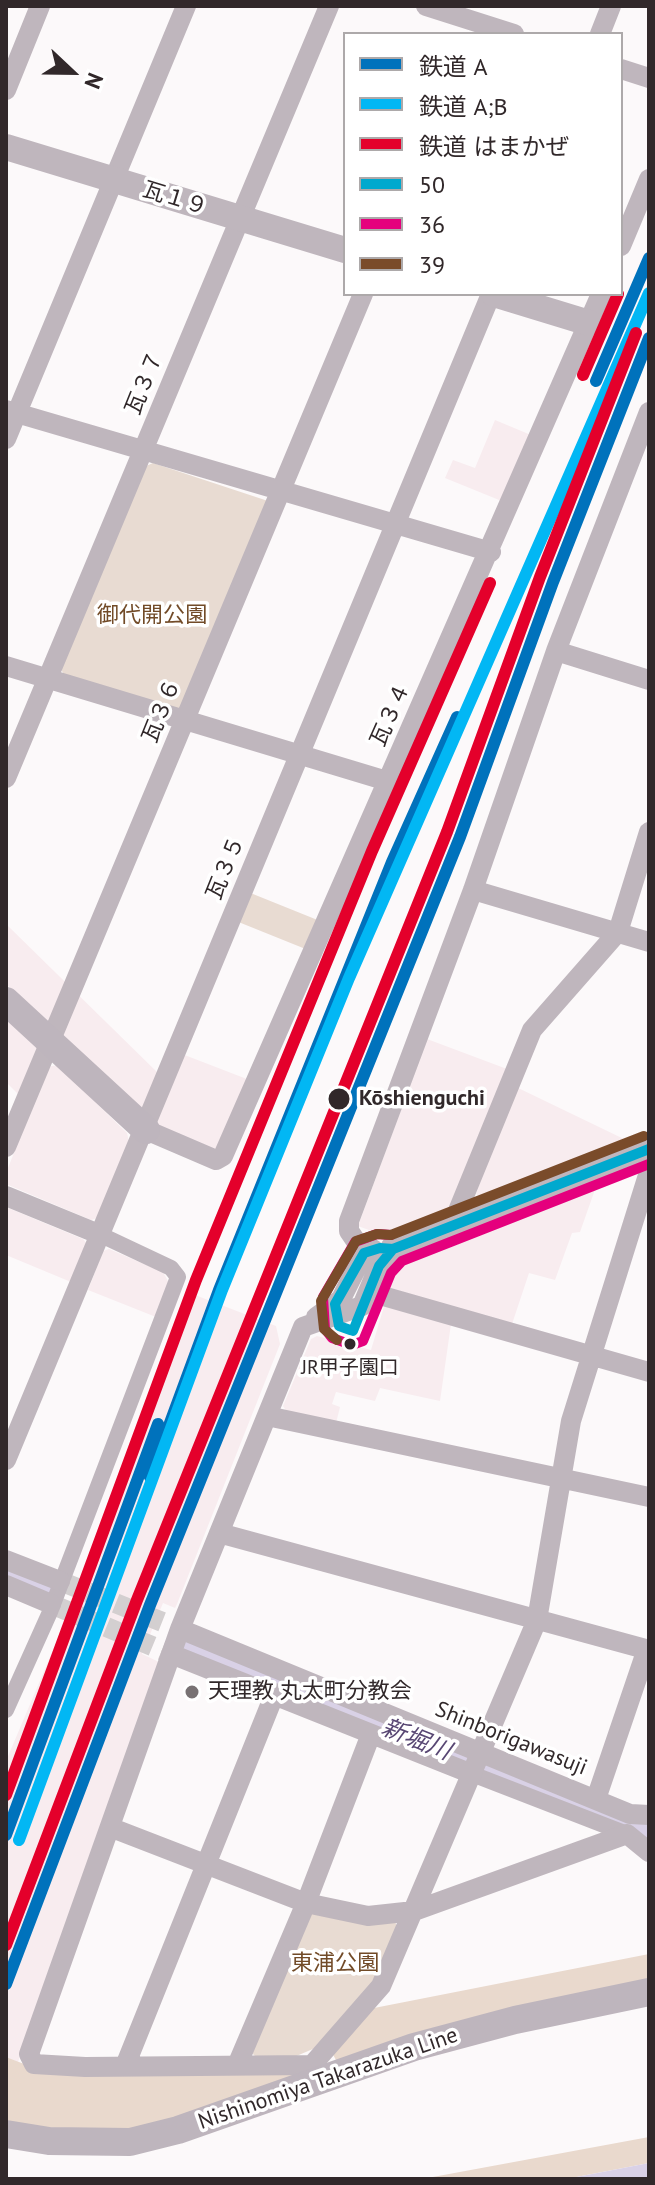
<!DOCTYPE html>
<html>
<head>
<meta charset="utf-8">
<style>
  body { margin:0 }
  #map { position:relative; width:655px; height:2185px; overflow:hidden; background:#fcf9fa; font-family:"PT Sans","Noto Sans JP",sans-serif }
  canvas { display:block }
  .frame { position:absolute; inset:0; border:8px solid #31282a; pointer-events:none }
  .legend { position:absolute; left:343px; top:32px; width:280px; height:264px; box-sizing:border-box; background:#fff; border:2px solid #ada9aa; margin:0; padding:10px 14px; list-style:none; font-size:24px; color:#31282a }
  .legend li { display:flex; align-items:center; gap:16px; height:40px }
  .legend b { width:40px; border:2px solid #ada9aa }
  .north { position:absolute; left:32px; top:32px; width:80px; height:80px; -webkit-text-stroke:6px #fff; paint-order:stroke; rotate:112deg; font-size:22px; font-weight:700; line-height:32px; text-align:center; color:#31282a }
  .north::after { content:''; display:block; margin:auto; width:28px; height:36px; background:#31282a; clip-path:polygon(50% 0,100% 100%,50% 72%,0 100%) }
</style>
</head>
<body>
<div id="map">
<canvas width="655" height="2185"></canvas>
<div class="frame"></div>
<ul class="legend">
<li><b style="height:10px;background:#0072bc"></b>鉄道 A</li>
<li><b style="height:10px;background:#02b7f4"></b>鉄道 A;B</li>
<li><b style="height:10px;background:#e4002b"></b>鉄道 はまかぜ</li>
<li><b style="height:10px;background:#00a9ce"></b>50</li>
<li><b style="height:10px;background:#e5007d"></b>36</li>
<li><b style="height:10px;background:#7a4b2a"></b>39</li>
</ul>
<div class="north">N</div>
</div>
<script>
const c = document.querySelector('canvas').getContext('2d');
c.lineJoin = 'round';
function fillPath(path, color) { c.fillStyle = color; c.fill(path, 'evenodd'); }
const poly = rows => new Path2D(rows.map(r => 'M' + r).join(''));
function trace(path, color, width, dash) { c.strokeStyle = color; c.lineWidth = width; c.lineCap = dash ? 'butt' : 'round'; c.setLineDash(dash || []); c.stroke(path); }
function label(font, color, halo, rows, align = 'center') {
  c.font = font + ' "PT Sans","Noto Sans JP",sans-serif'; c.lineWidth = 7; c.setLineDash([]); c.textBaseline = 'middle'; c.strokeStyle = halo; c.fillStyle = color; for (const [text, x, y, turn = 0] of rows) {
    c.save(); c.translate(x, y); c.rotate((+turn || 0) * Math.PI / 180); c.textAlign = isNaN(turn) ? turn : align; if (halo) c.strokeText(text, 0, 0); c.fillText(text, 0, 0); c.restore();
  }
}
fillPath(poly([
  [495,420,531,435,504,502,445,478,453,460,475,468],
  [6,924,158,1073,144,1107,136,1107,6,984],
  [6,1015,42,1048,21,1097,6,1082],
  [427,1039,507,1069,453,1212,388,1237,358,1226],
  [182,1054,252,1081,216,1150,160,1127,155,1119],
  [57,1065,127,1133,129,1142,97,1218,91,1220,6,1184,6,1173,48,1067],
  [514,1086,626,1140,482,1199,476,1194],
  [598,1181,580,1232,572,1233,555,1280,529,1273,512,1324,390,1288,397,1260],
  [6,1207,83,1239,87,1244,71,1282,6,1255],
  [109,1249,163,1272,169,1283,156,1317,88,1290,103,1251],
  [195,1295,276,1326,280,1344,177,1604,175,1608,163,1603,142,1654,159,1662,92,1868,18,2062,6,2057,6,1761,83,1579,89,1580],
  [385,1303,451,1324,440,1401,380,1388,375,1401,336,1392,332,1404,340,1407,336,1423,287,1412,283,1406,311,1339,317,1336,371,1350]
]), '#f8ecef');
fillPath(poly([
  [153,463,268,501,180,712,65,677,61,669,146,466],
  [248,892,320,921,308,950,236,921],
  [308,1913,395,1920,397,1929,377,1982,320,2046,294,2057,257,2058,251,2052]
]), '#e8dbd2');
fillPath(poly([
  [649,1954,649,1985,336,2060,331,2051,369,2009],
  [6,2057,37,2069,295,2071,294,2079,155,2127,79,2133,6,2121],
  [649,2137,649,2163,566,2179,422,2179]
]), '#e9d9cd');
fillPath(poly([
  [649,2163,649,2179,566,2179]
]), '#d9d1e6');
trace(poly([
  [6,1574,49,1591],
  [185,1646,621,1823,649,1828]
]), '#d9d1e6', 30);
trace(poly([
  [60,1581,180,1629],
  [51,1604,171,1654]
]), '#d3cfd0', 20, [20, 10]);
trace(poly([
  [6,1710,50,1612,178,1277,171,1268,101,1235],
  [472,1774,627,1834]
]), '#bfb6bd', 16);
trace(poly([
  [426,6,514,34],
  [600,34,611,6],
  [621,69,649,78],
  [6,90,40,6],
  [621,246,649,179],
  [6,410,491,552],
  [6,439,186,6],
  [556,651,649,680],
  [6,666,387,781],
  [6,778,329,6],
  [473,890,649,942],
  [146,1130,216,1160,223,1156,601,294],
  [6,1147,363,294],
  [6,1196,101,1235],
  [453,1223,532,1030,618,932,649,832],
  [364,1253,349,1231,349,1221,473,890,556,651,649,412],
  [369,1292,649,1372],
  [316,1317,341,1299,364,1253,373,1249],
  [267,1416,649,1497],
  [6,1460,491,294],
  [219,1533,649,1650],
  [6,1560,60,1581],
  [6,1585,51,1604],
  [180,1629,630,1814,649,1815],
  [171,1654,472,1774],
  [596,1799,647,1649],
  [112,1828,306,1903,368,1916,414,1911,627,1834],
  [627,1834,649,1852],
  [238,2063,306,1903,371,1734],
  [312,2065,85,2067,34,2064,29,2054,180,1629,303,1327,362,1306,379,1266,393,1249],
  [312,2065,381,1986,537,1620,571,1421,649,1172],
  [125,2066,275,1693]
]), '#bfb6bd', 20);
trace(poly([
  [6,147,345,250],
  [494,294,589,323],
  [393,1249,453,1223,649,1149]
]), '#bfb6bd', 26);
trace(poly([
  [6,1001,146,1130],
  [6,2134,49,2141,130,2142,178,2130,414,2047,515,2020,649,1992]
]), '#beb5bd', 28);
trace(poly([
  [380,1248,393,1249,379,1266,353,1331,339,1326,335,1304,364,1253,380,1248],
  [393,1249,649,1149]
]), '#00a9ce', 10);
trace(poly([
  [391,1235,377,1234,355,1242,323,1297,325,1329,332,1338,352,1345,363,1341,391,1273,402,1261,649,1164]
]), '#e5007d', 10);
trace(poly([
  [337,1340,324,1329,321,1301,356,1241,377,1234,391,1235,644,1136]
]), '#7a4b2a', 10);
trace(poly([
  [596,381,649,258],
  [150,1477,219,1290,392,862,457,717],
  [6,1835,158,1424],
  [6,1984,150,1605,460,837,553,582,649,338]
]), '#0072bc', 12);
trace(poly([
  [19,1840,222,1290,349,978,649,293]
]), '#02b7f4', 12);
trace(poly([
  [583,375,618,294],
  [6,1795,196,1280,372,851,490,583],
  [6,1945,137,1600,447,832,540,577,636,333]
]), '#e4002b', 12);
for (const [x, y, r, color] of [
  [339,1099,12,"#31282a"],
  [350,1344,7,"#31282a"],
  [192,1692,8,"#787173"]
]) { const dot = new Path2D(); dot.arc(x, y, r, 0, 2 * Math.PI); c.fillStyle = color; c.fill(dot); trace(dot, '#fff', 3); }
label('20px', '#31282a', '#fff', [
  ["JR甲子園口",350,1368]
]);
label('22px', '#31282a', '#fff', [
  ["瓦１９",175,199,17],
  ["瓦３７",145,383,-68],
  ["瓦３６",162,711,-68],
  ["瓦３４",391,715,-66],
  ["瓦３５",226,868,-68],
  ["Shinborigawasuji",511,1739,22],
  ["Nishinomiya Takarazuka Line",328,2079,-19]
]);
label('22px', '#724b28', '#fff', [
  ["御代開公園",152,616],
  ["東浦公園",335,1964]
]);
label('bold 22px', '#31282a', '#fff', [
  ["Kōshienguchi",359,1099]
], 'left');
label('22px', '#31282a', '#fff', [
  ["天理教 丸太町分教会",208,1692]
], 'left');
label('italic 24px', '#584773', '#fff', [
  ["新堀川",416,1740,22]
]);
</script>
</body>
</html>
